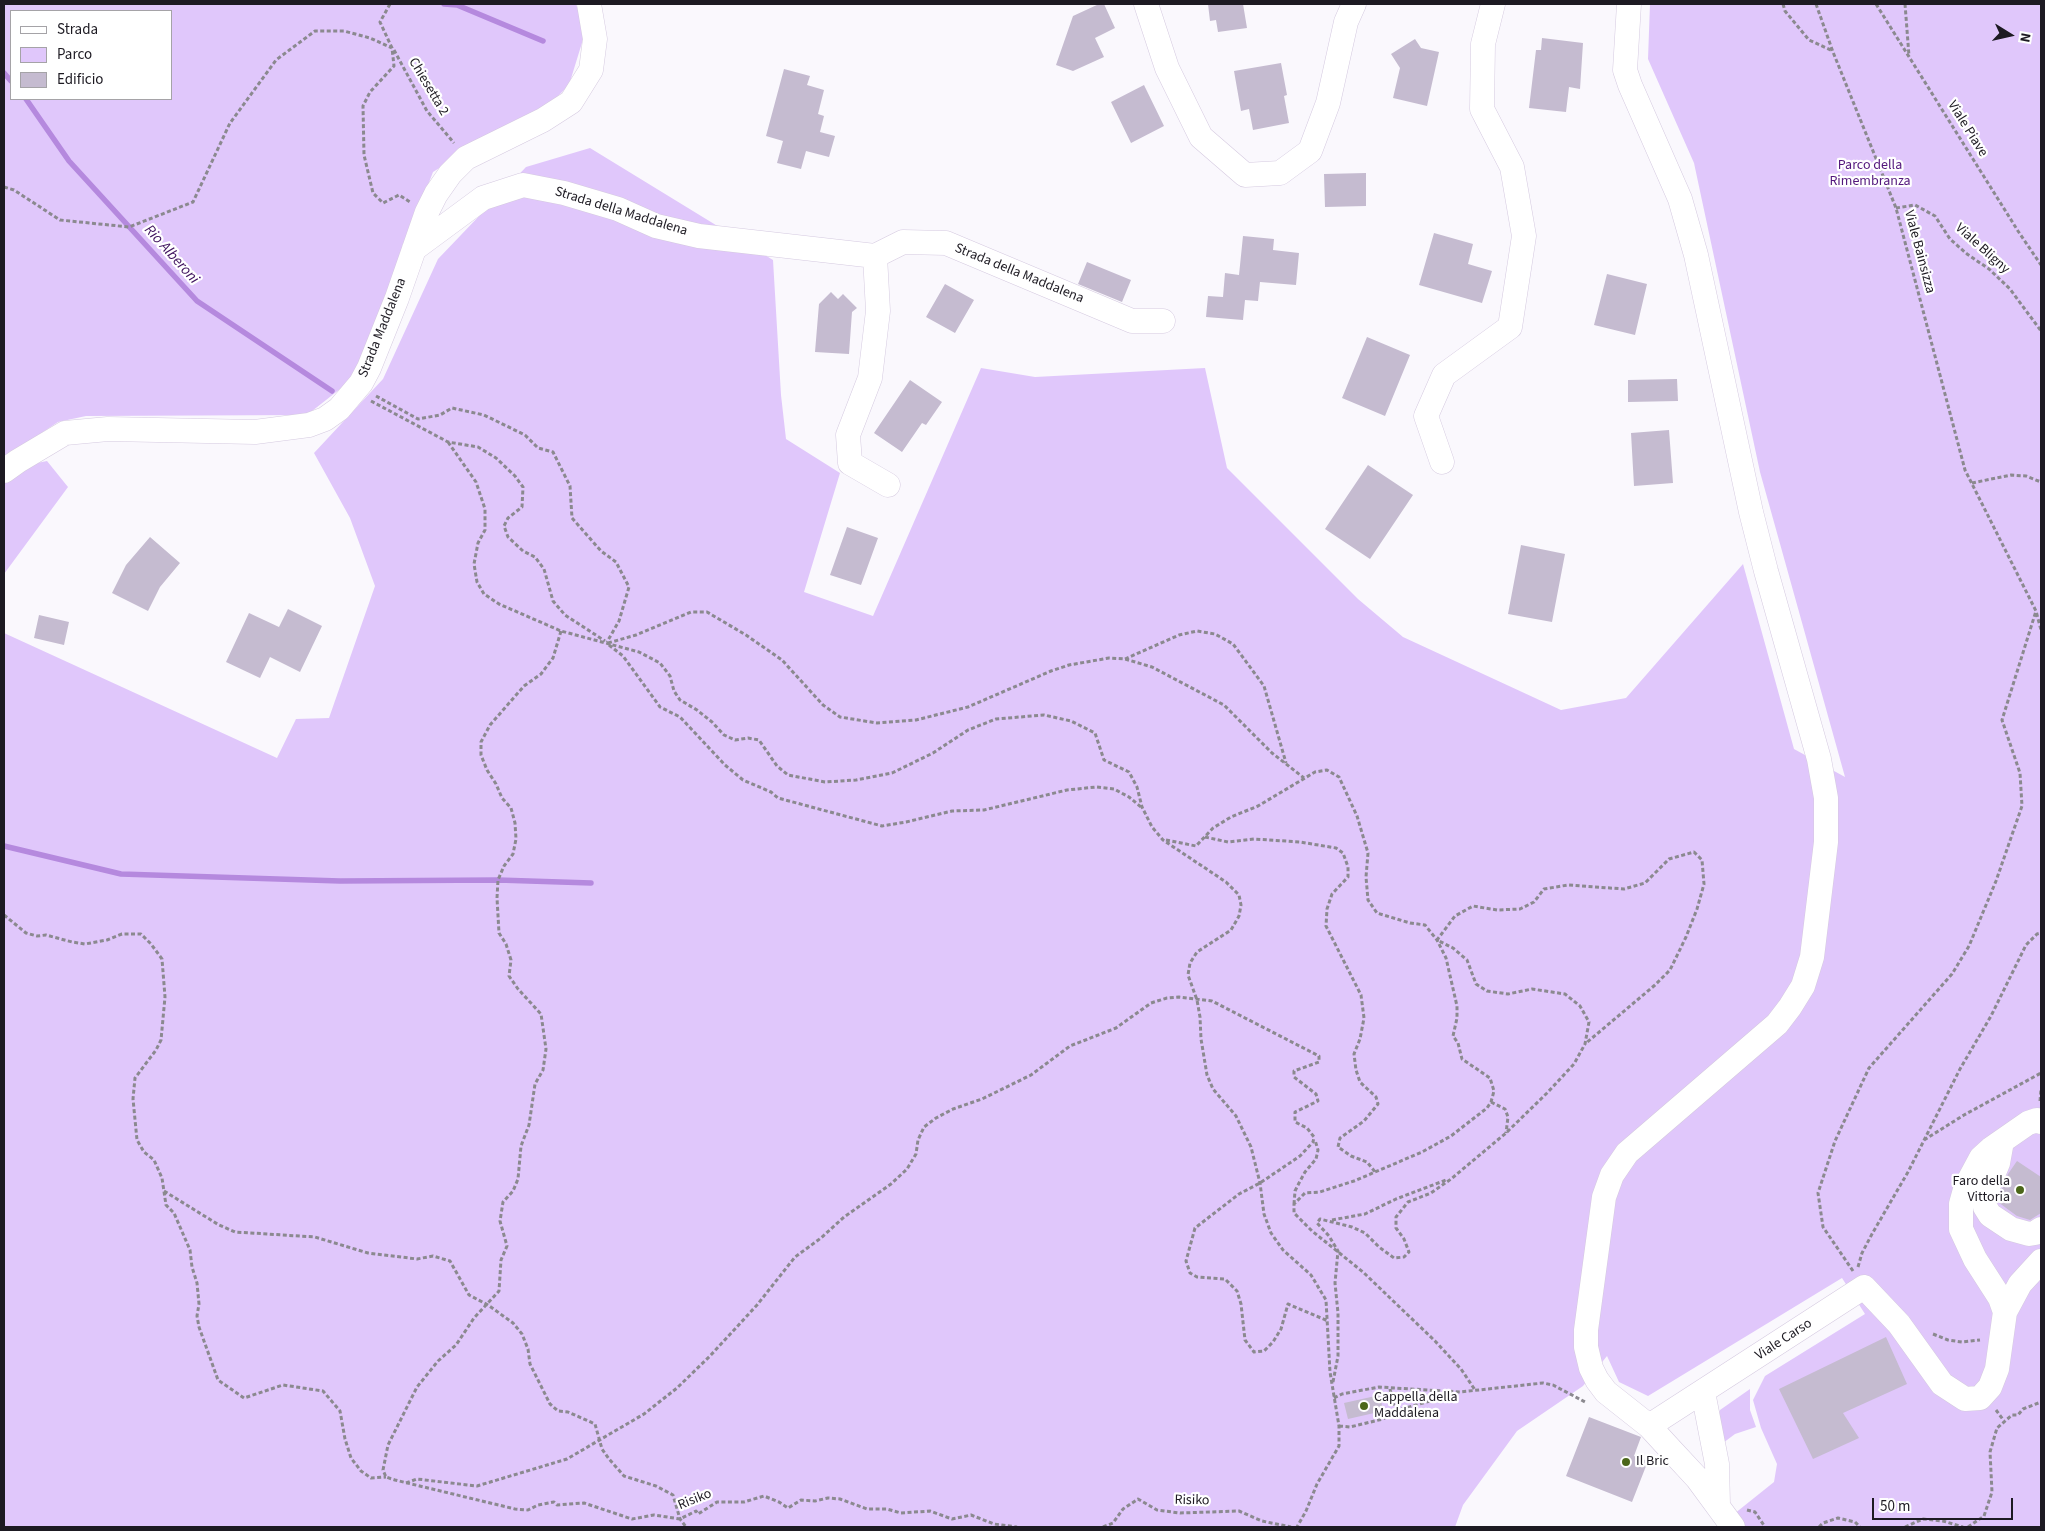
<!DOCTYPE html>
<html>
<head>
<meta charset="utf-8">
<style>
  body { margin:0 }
  #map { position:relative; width:2045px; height:1531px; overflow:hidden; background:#faf8fd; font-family:"Source Sans 3",sans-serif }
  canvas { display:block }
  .frame { position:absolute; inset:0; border:5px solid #1d1a22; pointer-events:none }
  .legend { position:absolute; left:10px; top:10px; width:162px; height:90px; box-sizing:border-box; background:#fff; border:1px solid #a5a3a7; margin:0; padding:6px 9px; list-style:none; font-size:15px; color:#1d1a22 }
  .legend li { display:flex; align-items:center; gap:10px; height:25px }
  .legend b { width:25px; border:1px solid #a5a3a7 }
  .north { position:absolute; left:1985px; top:10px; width:50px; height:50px; -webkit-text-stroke:4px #fff; paint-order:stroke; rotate:100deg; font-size:14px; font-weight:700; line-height:20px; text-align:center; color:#1d1a22 }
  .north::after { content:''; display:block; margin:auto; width:18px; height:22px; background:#1d1a22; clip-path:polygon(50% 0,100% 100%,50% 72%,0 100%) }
  .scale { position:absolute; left:1872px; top:1498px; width:141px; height:22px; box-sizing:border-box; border:2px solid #1d1a22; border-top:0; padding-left:6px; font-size:15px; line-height:18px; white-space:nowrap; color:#1d1a22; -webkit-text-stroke:4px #fff; paint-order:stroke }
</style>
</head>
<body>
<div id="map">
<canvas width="2045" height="1531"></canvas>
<div class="frame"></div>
<ul class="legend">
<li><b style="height:6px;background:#fff"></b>Strada</li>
<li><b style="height:14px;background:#e0c7fb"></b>Parco</li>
<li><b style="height:14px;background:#c5bbd0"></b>Edificio</li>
</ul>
<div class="north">N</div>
<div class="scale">50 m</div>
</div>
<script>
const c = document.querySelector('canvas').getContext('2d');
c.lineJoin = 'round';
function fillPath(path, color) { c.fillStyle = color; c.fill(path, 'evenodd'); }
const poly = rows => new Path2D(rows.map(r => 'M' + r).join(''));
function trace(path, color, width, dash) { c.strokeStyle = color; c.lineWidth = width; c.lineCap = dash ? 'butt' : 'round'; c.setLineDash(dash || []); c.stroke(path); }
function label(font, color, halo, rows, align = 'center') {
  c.font = font + ' "Source Sans 3",sans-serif'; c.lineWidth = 4.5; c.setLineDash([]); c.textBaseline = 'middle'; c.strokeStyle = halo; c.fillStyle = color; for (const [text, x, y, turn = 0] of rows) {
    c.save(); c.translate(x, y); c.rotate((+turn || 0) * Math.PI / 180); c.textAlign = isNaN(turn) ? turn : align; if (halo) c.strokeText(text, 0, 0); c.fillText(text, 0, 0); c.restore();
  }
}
fillPath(poly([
  [4,4,576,4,585,33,569,85,541,113,480,142,433,172,354,378,307,415,86,416,58,422,4,458],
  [11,11,171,11,171,99,11,99],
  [1650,4,2041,4,2041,1527,1743,1527,1734,1514,1774,1482,1777,1464,1761,1428,1753,1400,1765,1376,1865,1314,1842,1278,1648,1396,1619,1382,1607,1356,1583,1386,1517,1431,1463,1505,1455,1527,4,1527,4,633,277,758,296,719,329,718,375,586,350,518,314,453,383,379,438,259,526,167,590,148,773,260,781,395,786,439,840,473,804,592,873,616,981,368,1035,377,1205,368,1227,468,1358,599,1403,637,1561,710,1626,698,1743,564,1794,749,1845,777,1760,472,1694,163,1648,59],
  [47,461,68,487,4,574,4,479,22,466],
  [1750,1389,1750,1410,1756,1427,1735,1434,1719,1446,1715,1424,1720,1410]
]), '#e0c7fb');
trace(poly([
  [444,4,457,5,543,41],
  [4,73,11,81],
  [26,99,69,161,197,301,332,391],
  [4,846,121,874,340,881,498,880,591,883]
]), '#b589de', 5.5);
fillPath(poly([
  [1099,4,1104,4,1115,28,1095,38,1104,57,1073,71,1056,65,1073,16],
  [1208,4,1243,4,1247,28,1218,32,1216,20,1210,21],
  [1542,38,1583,43,1580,89,1569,87,1566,112,1529,108,1536,50,1541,50],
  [1415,39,1421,48,1439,52,1427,106,1393,98,1400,68,1391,54],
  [1281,63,1287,95,1284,96,1289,123,1253,130,1249,109,1241,111,1234,71],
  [784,69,810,76,807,85,824,90,818,114,824,116,820,132,835,136,829,157,806,151,801,169,777,163,783,141,766,136],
  [1144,85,1164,126,1131,143,1111,102],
  [1366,173,1366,206,1325,207,1324,174],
  [1434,233,1473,244,1468,264,1492,271,1482,303,1419,285],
  [1243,236,1274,239,1273,250,1299,253,1296,285,1260,282,1258,301,1245,300,1243,320,1206,317,1208,296,1223,297,1225,273,1239,275],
  [1087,262,1131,280,1122,302,1078,284],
  [1607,274,1647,284,1635,335,1594,325],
  [945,284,974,300,955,333,926,317],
  [831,292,838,299,843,294,857,308,852,312,849,354,815,352,819,304],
  [1367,337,1410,355,1385,416,1342,398],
  [1677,379,1678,401,1628,402,1628,380],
  [910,380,942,402,926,425,922,423,902,452,874,433],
  [1669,430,1673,483,1634,486,1631,433],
  [1368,465,1413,495,1370,559,1325,529],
  [847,527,878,538,861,585,830,575],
  [150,537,180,563,160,587,148,611,112,593,126,565],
  [1521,545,1565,554,1552,622,1508,614],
  [288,609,322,626,300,672,270,657,260,678,226,662,249,613,279,627],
  [39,615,69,622,64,645,34,638],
  [2017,1161,2041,1177,2041,1213,2030,1220,2017,1216,1998,1202,1998,1199,2008,1174],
  [1886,1337,1907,1384,1843,1413,1859,1438,1813,1459,1779,1389],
  [1380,1395,1383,1411,1348,1419,1344,1403],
  [1589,1417,1641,1437,1634,1456,1648,1461,1632,1502,1566,1476]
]), '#c5bbd0');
const minor = poly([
  [1146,4,1167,68,1201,137,1245,175,1280,173,1310,151,1328,103,1346,22,1354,4],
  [1629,4,1625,70,1630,85,1680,199,1696,255,1751,512,1766,571,1819,759,1826,798,1826,842,1812,957,1803,986,1790,1007,1777,1024,1627,1153,1612,1175,1604,1197,1586,1330,1586,1347,1591,1368,1597,1380,1606,1392,1649,1426,1671,1450,1697,1478,1733,1527],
  [414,249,483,198,523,185,564,193,618,209,656,226,699,236,875,256,878,311,870,378,848,435,850,463,888,485],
  [875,256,903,242,946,243,1132,321,1163,321],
  [1442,462,1426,416,1444,375,1510,327,1524,236,1512,167,1482,109,1483,44,1493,4],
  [4,471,18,461,65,433,108,429,255,432,309,425,325,419,339,409,361,383,369,368,397,298,427,212,436,194,450,174,466,158,543,120,571,102,591,70,595,39,589,4],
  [2002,1141,1998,1163,1984,1197,1985,1207,1990,1215,2011,1229,2029,1234,2035,1233,2041,1229],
  [2005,1312,2000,1298,1975,1259,1961,1229,1961,1204,1966,1186,1981,1158,1992,1148,2028,1123,2037,1120,2041,1122],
  [1703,1392,1717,1464,1718,1505],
  [1649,1426,1864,1287,1899,1324,1942,1384,1965,1399,1980,1398,1990,1387,1997,1369,2005,1312,2020,1284,2041,1261]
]);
trace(minor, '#d5cae0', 25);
trace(poly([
  [390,4,380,22,392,48,394,66,370,92,363,106,364,155,373,193,383,203,399,195,410,202],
  [1783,4,1785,11,1809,40,1833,51],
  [1816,4,1833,52,1896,208,1965,470,2036,611,2041,630],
  [1876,4,2018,231,2041,265],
  [1905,4,1909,56],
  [394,50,427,111,454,143],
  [4,187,14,190,60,220,129,227,193,202,230,123,276,60,315,31,344,31,370,38,392,48],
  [1896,208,1915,205,1935,216,1950,239,1967,254,1989,269,2010,289,2041,331],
  [376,396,418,419,440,415,452,408,484,415,525,435,538,448,553,452,570,486,572,518,601,551,616,562,629,587,619,621,607,642],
  [371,401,448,442,478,447,496,458,515,476,523,487,522,507,508,518,504,526,508,537,523,551,535,557,544,569,553,601,565,615,605,641],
  [448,442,476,482,485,509,485,530,478,543,474,564,477,582,484,594,499,604,561,631,639,652,660,663,670,676,674,691,680,700,697,710,712,722,724,735,735,740,748,738,759,740,777,766,788,775,825,782,856,780,892,773,933,753,968,730,996,719,1044,715,1071,721,1095,733,1104,760,1129,772,1137,787,1142,807,1152,827,1163,840,1226,882,1239,895,1241,905,1239,916,1231,930,1197,952,1190,963,1188,975,1197,1000,1200,1017,1201,1039,1207,1075,1213,1089,1236,1116,1251,1147,1260,1183,1264,1214,1271,1233,1283,1250,1311,1275,1326,1300,1330,1372,1339,1426,1339,1446,1317,1484,1306,1511,1297,1527],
  [1972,483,2011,475,2026,476,2041,482],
  [561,631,553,658,541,674,524,686,490,725,481,742,481,755,487,770,496,784,502,798,511,808,515,823,516,839,513,854,504,866,498,880,497,898,499,933,506,944,511,960,509,976,518,989,541,1014,546,1049,543,1070,535,1084,529,1125,521,1146,518,1179,513,1191,503,1202,500,1221,507,1246,501,1260,499,1291,474,1318,456,1345,438,1361,417,1387,388,1445,383,1470,386,1477,395,1480,515,1509,528,1510,538,1505,554,1502,557,1505,584,1503,632,1519,654,1515,680,1519,696,1511,698,1514,717,1502,744,1502,764,1496,779,1502,788,1508,801,1500,815,1501,828,1498,840,1499,867,1509,887,1509,901,1513,930,1511,952,1519,971,1515,994,1524,1017,1527],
  [608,643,636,635,691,612,707,612,746,635,782,660,823,705,840,717,877,723,916,720,968,707,1051,671,1069,665,1109,658,1125,659,1152,667,1224,705,1272,753,1304,778],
  [609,645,623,656,660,707,680,717,725,765,743,780,771,792,778,798,882,826,906,822,952,811,984,810,1067,790,1096,787,1114,789,1129,797,1141,807],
  [1125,659,1179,635,1197,631,1215,634,1233,644,1264,686,1286,763],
  [1205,837,1228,842,1254,839,1300,842,1336,848,1343,853,1348,867,1348,877,1332,894,1327,909,1326,926,1361,995,1364,1018,1360,1039,1354,1054,1356,1070,1360,1082,1376,1097,1378,1104,1364,1121,1340,1138,1338,1147,1351,1156,1367,1162,1376,1173],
  [1166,840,1196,846,1213,828,1231,817,1258,806,1315,772,1327,770,1339,777,1357,816,1368,853,1366,877,1368,900,1377,913,1410,923,1425,925,1437,940,1446,958,1457,1006,1457,1018,1453,1036,1458,1043,1462,1059,1490,1078,1494,1091,1491,1102,1487,1108,1451,1136,1422,1152,1354,1181,1320,1192,1305,1193,1294,1204,1294,1213,1312,1231,1363,1272,1435,1341,1461,1369,1475,1390],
  [4,915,26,933,37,936,46,935,72,942,85,944,107,940,122,934,141,934,151,944,162,959,165,997,161,1040,156,1050,135,1078,133,1099,137,1140,144,1152,154,1160,162,1178,166,1205,174,1213,190,1250,192,1267,197,1283,199,1304,197,1316,199,1327,218,1380,244,1398,283,1385,323,1391,340,1411,345,1439,351,1458,361,1471,371,1478,386,1477],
  [2040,1101,2041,1089],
  [1491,1102,1505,1109,1508,1117,1506,1133],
  [1924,1140,1964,1115,2041,1073],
  [164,1191,219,1225,235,1232,315,1237,368,1253,417,1259,433,1256,450,1261,469,1295,488,1305,513,1323,522,1334,528,1349,530,1364,550,1404,558,1411,568,1412,595,1424,602,1449,609,1459,624,1476,656,1486,673,1495,680,1519,686,1527],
  [1294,1204,1295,1191,1299,1183,1305,1172,1316,1159,1318,1150,1315,1140],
  [1332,1220,1365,1214,1396,1199,1446,1180],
  [1858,1267,1862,1253,1872,1234,1908,1172,1960,1069,1991,1016,2026,945,2037,934,2041,933],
  [1853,1271,1823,1227,1818,1193,1835,1141,1869,1068,1952,974,1969,946,1996,881,2022,806,2020,773,2002,720,2036,611],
  [1933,1334,1948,1340,1962,1342,1980,1340],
  [1333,1382,1338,1356,1338,1313,1335,1283,1338,1251,1329,1236,1317,1223,1320,1219,1352,1227,1365,1233,1379,1247,1394,1258,1404,1257,1409,1252,1404,1239,1396,1228,1396,1217,1408,1202,1431,1193,1451,1179,1506,1133,1547,1093,1574,1064,1585,1044,1589,1022,1580,1006,1565,994,1532,989,1508,994,1487,991,1476,984,1467,960,1453,948,1437,940,1455,916,1473,906,1497,910,1520,909,1534,902,1544,889,1568,885,1624,889,1645,883,1669,859,1694,852,1702,860,1704,884,1697,909,1686,937,1670,970,1655,985,1585,1044],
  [1334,1398,1342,1394,1379,1387,1460,1392,1543,1383,1553,1385,1587,1403],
  [1996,1410,2004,1421],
  [1395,1411,1455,1394],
  [1339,1426,1350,1427,1383,1419,1395,1411,1390,1389],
  [406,1483,417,1479,477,1486,567,1459,644,1414,677,1388,710,1356,757,1305,795,1257,821,1238,844,1217,891,1184,907,1169,916,1154,918,1140,924,1127,936,1118,953,1109,982,1099,1031,1075,1070,1046,1116,1028,1151,1003,1167,998,1179,997,1212,1001,1319,1056,1319,1062,1294,1071,1294,1077,1316,1094,1318,1101,1295,1112,1295,1122,1307,1128,1314,1137,1313,1142,1300,1156,1260,1183,1239,1194,1195,1228,1186,1261,1190,1273,1197,1277,1225,1279,1237,1291,1241,1304,1245,1340,1254,1352,1264,1351,1273,1342,1281,1329,1288,1304,1328,1321],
  [1747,1510,1755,1512,1765,1527],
  [1103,1527,1113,1523,1123,1509,1138,1499,1157,1510,1180,1513,1239,1511,1262,1521,1291,1527],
  [1819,1527,1823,1523,1838,1518,1855,1522,1860,1527],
  [1905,1527,1923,1519,1943,1521,1963,1527],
  [1968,1527,1984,1516,1992,1492,1990,1452,1997,1428,2012,1415,2018,1415,2023,1409,2041,1402]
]), '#8b898f', 3, [4, 2.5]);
trace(minor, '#fff', 24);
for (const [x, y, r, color] of [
  [2020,1190,5,"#4c671a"],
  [1364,1406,5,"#4c671a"],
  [1626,1462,5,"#4c671a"]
]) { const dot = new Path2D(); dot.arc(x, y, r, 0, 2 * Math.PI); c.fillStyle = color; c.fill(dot); trace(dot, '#fff', 2); }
label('14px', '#1d1a22', '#fff', [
  ["Chiesetta 2",428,87,59],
  ["Viale Piave",1967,129,58],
  ["Strada della Maddalena",621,212,17],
  ["Viale Bligny",1982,249,42],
  ["Viale Bainsizza",1919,252,75],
  ["Strada della Maddalena",1019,274,22],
  ["Strada Maddalena",383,328,-68],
  ["Viale Carso",1784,1340,-33],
  ["Risiko",695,1500,-22],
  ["Risiko",1192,1501,1]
]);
label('14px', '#53177c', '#fff', [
  ["Parco della",1870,166],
  ["Rimembranza",1870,182]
]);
label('14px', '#1d1a22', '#fff', [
  ["Faro della",2010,1182,"right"],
  ["Vittoria",2010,1198,"right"],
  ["Cappella della",1374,1398],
  ["Maddalena",1374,1414],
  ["Il Bric",1636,1462]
], 'left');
label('italic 15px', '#3e115d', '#fff', [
  ["Rio Alberoni",171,255,48]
]);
</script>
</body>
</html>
